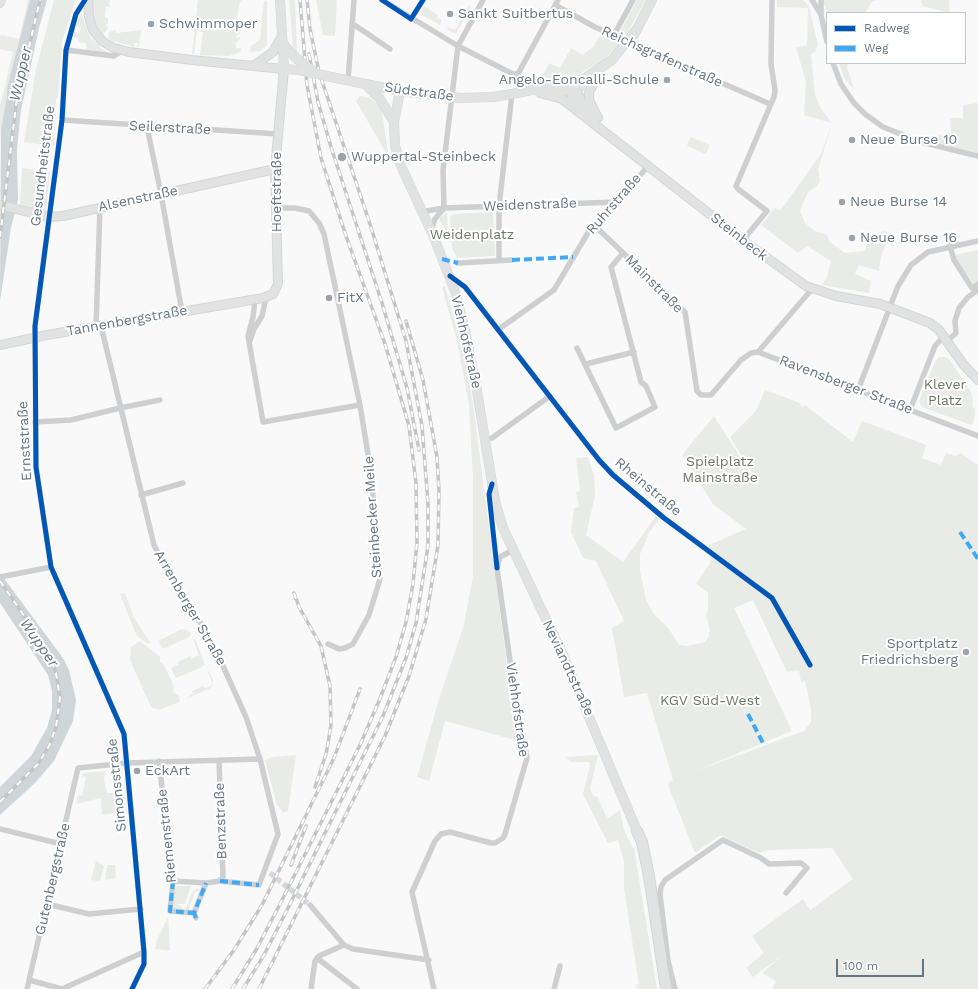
<!DOCTYPE html>
<html>
<head>
<meta charset="utf-8">
<style>
  body { margin:0 }
  #map { position:relative; width:978px; height:989px; overflow:hidden; background:#f9f9f9; font-family:"Work Sans",sans-serif }
  canvas { display:block }
  .legend { position:absolute; left:826px; top:12px; width:140px; height:52px; box-sizing:border-box; background:#fff; border:1px solid #c1c8cd; margin:0; padding:5px 7px; list-style:none; font-size:12px; color:#657683 }
  .legend li { display:flex; align-items:center; gap:8px; height:20px }
  .legend b { width:20px; border:1px solid #c1c8cd }
  .scale { position:absolute; left:836px; top:959px; width:88px; height:18px; box-sizing:border-box; border:2px solid #657683; border-top:0; padding-left:5px; font-size:12px; line-height:14px; white-space:nowrap; color:#657683; -webkit-text-stroke:3px #fff; paint-order:stroke }
</style>
</head>
<body>
<div id="map">
<canvas width="978" height="989"></canvas>
<ul class="legend">
<li><b style="height:5px;background:#0057b8"></b>Radweg</li>
<li><b style="height:5px;background:#3fa9f5"></b>Weg</li>
</ul>
<div class="scale">100 m</div>
</div>
<script>
const c = document.querySelector('canvas').getContext('2d');
c.lineJoin = 'round';
function fillPath(path, color) { c.fillStyle = color; c.fill(path, 'evenodd'); }
const poly = rows => new Path2D(rows.map(r => 'M' + r).join(''));
function trace(path, color, width, dash) { c.strokeStyle = color; c.lineWidth = width; c.lineCap = dash ? 'butt' : 'round'; c.setLineDash(dash || []); c.stroke(path); }
function label(font, color, halo, rows, align = 'center') {
  c.font = font + ' "Work Sans",sans-serif'; c.lineWidth = 4; c.setLineDash([]); c.textBaseline = 'middle'; c.strokeStyle = halo; c.fillStyle = color; for (const [text, x, y, turn = 0] of rows) {
    c.save(); c.translate(x, y); c.rotate((+turn || 0) * Math.PI / 180); c.textAlign = isNaN(turn) ? turn : align; if (halo) c.strokeText(text, 0, 0); c.fillText(text, 0, 0); c.restore();
  }
}
fillPath(poly([
  [28,0,30,0,29,8,7,88,7,96,1,130,0,143,0,106,13,52,0,49,0,37,1,35,19,39],
  [54,0,76,0,62,42,58,97,56,99,54,124,56,131,54,130,54,128,41,126,40,131,55,133,54,146,24,142,36,69],
  [91,0,110,0,109,5,111,7,106,6,105,17,108,18,108,24,105,24,108,28,102,36,92,18],
  [198,0,243,0,239,4,236,29,237,30,241,29,240,33,236,36,237,38,240,37,240,39,235,43,237,49,241,48,240,52,229,56,200,55,203,32,197,31,194,54,192,54],
  [289,0,295,0,297,52,293,46],
  [316,0,337,0,335,36,323,35],
  [637,0,646,0,626,35,621,30],
  [777,0,803,0,809,6,818,45,815,52,811,54,815,95,821,109,832,123,818,170,820,181,817,186,808,192,800,211,805,223,815,231,827,235,830,242,845,253,865,251,869,235,885,231,892,238,886,244,881,256,879,271,859,265,855,274,871,281,869,293,822,285,827,277,831,261,807,246,798,253,761,225,775,208,780,211,821,154,832,123,804,115,806,82,796,47,807,46,808,8,777,7],
  [819,0,877,0,872,2,865,13,827,13,826,7],
  [921,0,949,0,950,13,922,6],
  [264,1,267,2,267,45,260,51,250,52,251,46,260,40],
  [469,5,471,6,456,34,447,29,448,27,455,30],
  [424,6,438,15,437,18,442,20,440,25,420,14],
  [81,13,90,37,102,49,111,54,86,49,86,43,78,42,78,38,73,37,74,32,80,33,81,27,76,26],
  [116,30,116,33,141,30,139,47,137,47,138,43,134,43,134,47,111,40,108,37,108,34,111,31],
  [600,35,620,44,600,63,572,77,567,78,565,75,539,82,549,63,560,68,571,48,583,55,594,46],
  [839,63,848,63,847,67,854,89,845,80],
  [360,96,370,98,379,106,382,112,389,158,356,101],
  [978,103,978,153,931,142,935,136,951,133,950,118,963,118,963,105],
  [691,137,710,145,706,154,687,146],
  [22,168,50,172,46,211,44,212,20,206],
  [447,212,448,235,439,219],
  [493,212,495,256,457,258,452,248,450,218,453,214],
  [978,250,978,282,973,283,958,264,955,255],
  [445,286,461,341,473,404,510,689,519,741,445,721,429,781,417,777,439,699,464,625,473,576,473,479,469,404,457,341,442,287],
  [939,357,945,357,950,360,971,392,973,400,972,407,975,408,974,422,971,425,922,407,919,401,935,362],
  [765,390,800,403,802,408,805,405,853,442,862,421,926,445,922,458,941,465,946,453,956,456,960,453,978,465,978,989,772,989,776,981,762,973,783,955,753,977,746,968,764,953,752,936,803,899,810,910,853,879,832,848,769,850,759,853,720,835,695,853,668,785,670,783,668,783,673,780,647,693,624,697,612,628,624,621,596,561,583,558,571,532,574,508,579,507,576,492,580,491,576,458,588,457,594,476,595,495,586,535,623,562,656,516,660,519,647,535,648,536,640,554,640,572,646,599,653,613,669,629,679,645,687,646,705,642,709,636,710,629,706,615,708,609,708,593,696,583,711,562,707,546,746,529,713,504,682,455,714,416,758,485,758,482,730,437,756,411],
  [753,600,787,672,799,670,801,682,805,681,811,709,811,722,804,731,693,772,792,731,734,608],
  [125,593,134,618,150,642,148,644,137,636,134,629,120,594],
  [182,629,189,631,191,634,189,637,165,648,162,648,159,642,160,640],
  [193,639,195,639,205,665,200,668,176,678,171,668,179,664,178,662,190,656,191,659,199,655],
  [140,641,160,657,160,662,164,665,174,687,173,692,178,695,180,700,179,702,159,710,151,707,130,660,131,647],
  [209,671,213,680,213,687,185,699,193,694,192,691,203,686,205,688,213,685,208,672],
  [296,755,288,811,283,813,277,805,265,760,273,757],
  [598,755,590,788,594,797,597,796,606,816,609,818,620,810,624,830,633,848,634,848,657,989,637,989,636,984,639,985,624,888,624,861,618,840,608,843,583,794,590,766,589,762,571,762,566,757],
  [105,771,104,780,107,793,115,793,115,796,125,795,127,812,102,815,101,798,76,804,78,795,82,796,86,777,82,776,83,773],
  [96,861,104,866,100,881,91,880],
  [107,865,115,865,116,878,105,880],
  [178,886,191,886,185,904,178,904,182,907,182,910,176,910,173,908,175,888],
  [198,888,200,890,195,892,188,912,185,911,192,892],
  [168,917,170,951,155,949,157,940]
]), '#e8ebe6');
fillPath(poly([
  [30,0,47,0,39,28,21,110,17,149,18,200,11,228,0,301,1,130,7,96,7,88],
  [0,573,63,658,69,670,76,700,73,721,54,761,35,783,0,815,0,787,31,756,47,728,52,710,52,691,48,675,0,603]
]), '#ced6d9');
trace(poly([
  [270,873,310,905]
]), '#d4d8dc', 5.5, [5.5, 3]);
const secondary = poly([
  [253,66,273,52,282,36],
  [596,79,589,92,589,100,598,118],
  [575,85,571,95,578,111],
  [569,86,578,93,584,108,593,119],
  [540,93,562,99,748,244,806,286,836,296,880,304,930,323,939,330,963,364,978,380],
  [0,205,49,217,63,216,275,169],
  [0,345,47,335,263,298,273,294,278,284,275,169,284,69,192,60,129,52,114,48,102,41,93,30,89,17,88,0]
]);
const primary = poly([
  [280,0,284,69,299,70],
  [0,3,1,0],
  [634,35,652,0],
  [283,44,297,59],
  [336,78,400,91,460,98,493,97,512,94,584,79,612,60,636,30],
  [365,84,380,99,394,122],
  [400,91,394,122,395,146,401,166,433,235,456,294,466,335,477,391,495,501,503,528,562,653,637,831],
  [548,92,564,91,582,86]
]);
const highway = poly([
  [637,831,642,842,649,876,666,989]
]);
trace(secondary, '#d5d6d7', 10);
trace(primary, '#d5d6d7', 10);
trace(highway, '#d5d6d6', 12);
trace(poly([
  [85,0,76,14,66,50,62,120,35,326,36,467,51,567,124,734,144,952,144,964,132,989],
  [382,0,458,46,515,75,519,72,558,0],
  [812,0,820,13],
  [821,0,821,15,827,42],
  [555,5,595,27,622,39],
  [411,19,423,0],
  [353,24,390,49],
  [614,35,633,0],
  [635,45,770,104],
  [66,50,114,56,122,51],
  [833,63,841,84,854,103,865,114,883,127,921,142,978,156],
  [348,81,354,0],
  [62,120,278,134],
  [147,127,161,194,182,312],
  [276,208,295,208,309,211,319,223,324,234,360,405,371,473,380,579,369,615,353,644,345,648,339,649,328,644],
  [444,208,443,170,458,46,483,0],
  [421,212,444,208,617,202],
  [594,225,685,312,697,391,701,395,711,395,741,360,751,353,758,352,978,436],
  [431,230,435,219,444,208],
  [743,240,767,211,738,189,736,186,774,97,775,90,771,64,772,0],
  [950,246,954,260,972,288,978,284],
  [499,259,499,206,512,94],
  [458,263,512,260],
  [451,277,465,287,599,460,613,475,664,518,772,598,810,665],
  [255,300,253,317,248,336,263,422,360,405],
  [101,326,154,545,174,585,200,622,218,655,246,717,260,759,278,834,259,885,220,881,206,883,173,881],
  [96,327,100,207],
  [499,329,554,290,589,231,617,202,649,165],
  [250,341,254,329,262,316,266,298],
  [947,341,956,333,955,321,959,308,968,297,978,290],
  [577,348,616,428,655,407,646,386,641,382,611,267,623,253],
  [758,352,812,289],
  [586,364,634,352],
  [858,390,898,286,911,265,928,252,978,241],
  [910,410,935,346,944,336],
  [35,422,71,420,120,408,160,400],
  [485,439,492,438,550,396],
  [141,495,183,483],
  [0,577,51,567],
  [219,760,223,877,220,881],
  [159,761,173,881,170,911,194,913],
  [0,829,61,844],
  [47,904,89,914,141,909],
  [310,905,344,945,353,949,429,960],
  [196,918,194,913,206,883],
  [317,958,357,989],
  [29,980,62,989,144,952],
  [27,989,78,768,127,763,260,759],
  [311,989,315,961,319,956,344,945],
  [434,989,412,892,435,841,441,834,450,832,491,843,495,843,503,838,505,834,527,758,511,668,497,568,500,557,513,550],
  [554,989,560,966],
  [675,989,668,961,660,894,661,887,665,880,723,840,761,858,769,864,801,863,807,868,786,893]
]), '#cecfd0', 5.5);
trace(secondary, '#e1e2e2', 8);
trace(primary, '#e1e2e2', 9);
trace(highway, '#e1e2e2', 10);
const rail = poly([
  [309,54,318,102,331,147,382,303,407,388,419,450],
  [0,237,17,98,40,0],
  [0,581,47,649,56,673,60,698,56,727,49,746,38,764,0,802],
  [294,593,299,607,321,646,330,686,331,725,328,743,326,754,315,787],
  [291,865,306,826],
  [205,989,234,950,262,905,334,758,360,689],
  [232,989,256,950,279,906,360,745,379,701,396,657,406,622,413,584,417,542,416,483,409,426,385,344,346,236,321,158,307,85,300,0],
  [243,989,264,955,287,910,383,716,406,658,416,623,428,546,428,504,422,426,406,341,370,224,319,72,310,29,307,0],
  [259,989,385,736,409,676,426,619,438,545,439,491,437,457,423,380,406,321]
]);
trace(rail, '#c3c5c6', 3.5);
trace(rail, '#fff', 2, [6]);
const primaryBridge = poly([
  [297,59,315,73],
  [299,70,336,78]
]);
trace(primaryBridge, '#d5d6d7', 10, []);
trace(poly([
  [622,39,635,45]
]), '#cecfd0', 5.5);
trace(primaryBridge, '#e1e2e2', 9);
trace(poly([
  [442,259,458,263],
  [512,260,573,257],
  [960,532,978,559],
  [748,714,763,743],
  [173,881,170,911,194,913],
  [220,881,259,885],
  [196,918,194,913,206,883]
]), '#3fa9f5', 4, [8, 4]);
trace(poly([
  [85,0,76,14,66,50,62,120,35,326,36,467,51,567,124,734,144,952,144,964,132,989],
  [382,0,411,19,423,0],
  [450,276,465,287,599,460,613,475,664,518,772,598,810,665],
  [492,484,489,494,497,568]
]), '#0057b8', 5);
for (const [x, y, r, color] of [
  [450,14,4,"#99a4ac"],
  [151,24,4,"#99a4ac"],
  [667,80,4,"#99a4ac"],
  [852,140,4,"#99a4ac"],
  [342,157,5,"#99a4ac"],
  [842,202,4,"#99a4ac"],
  [852,238,4,"#99a4ac"],
  [329,298,4,"#99a4ac"],
  [966,652,4,"#99a4ac"],
  [137,771,4,"#99a4ac"]
]) { const dot = new Path2D(); dot.arc(x, y, r, 0, 2 * Math.PI); c.fillStyle = color; c.fill(dot); trace(dot, '#fff', 1.5); }
label('14px', '#657683', '#fff', [
  ["Sankt Suitbertus",458,14],
  ["Schwimmoper",159,24],
  ["Angelo-Eoncalli-Schule",659,80,"right"],
  ["Neue Burse 10",860,140],
  ["Wuppertal-Steinbeck",351,157],
  ["Neue Burse 14",850,202],
  ["Neue Burse 16",860,238],
  ["FitX",337,298],
  ["Sportplatz",958,644,"right"],
  ["Friedrichsberg",958,660,"right"],
  ["EckArt",145,771]
], 'left');
label('14px', '#657683', '#fff', [
  ["Reichsgrafenstraße",662,57,24],
  ["Südstraße",419,92,8],
  ["Seilerstraße",170,128,3],
  ["Gesundheitstraße",43,166,-83],
  ["Hoeftstraße",277,192,-90],
  ["Alsenstraße",138,199,-12],
  ["Ruhrstraße",614,204,-49],
  ["Weidenstraße",530,205,-2],
  ["Steinbeck",739,237,38],
  ["Mainstraße",654,284,45],
  ["Tannenbergstraße",127,321,-10],
  ["Viehhofstraße",466,342,77],
  ["Ravensberger Straße",846,385,21],
  ["Ernststraße",25,441,-93],
  ["Rheinstraße",648,487,40],
  ["Steinbecker Meile",373,517,-94],
  ["Arrenberger Straße",190,608,60],
  ["Neviandtstraße",568,668,65],
  ["Viehhofstraße",517,710,82],
  ["Simonsstraße",117,785,-96],
  ["Benzstraße",221,821,-92],
  ["Riemenstraße",167,836,-96],
  ["Gutenbergstraße",53,879,-77]
]);
label('14px', '#687a64', '#fff', [
  ["Weidenplatz",472,235],
  ["Klever",945,385],
  ["Platz",945,401],
  ["Spielplatz",720,462],
  ["Mainstraße",720,478],
  ["KGV Süd-West",710,701]
]);
label('italic 15px', '#60757c', '#fff', [
  ["Wupper",21,74,-77],
  ["Wupper",39,643,55]
]);
</script>
</body>
</html>
